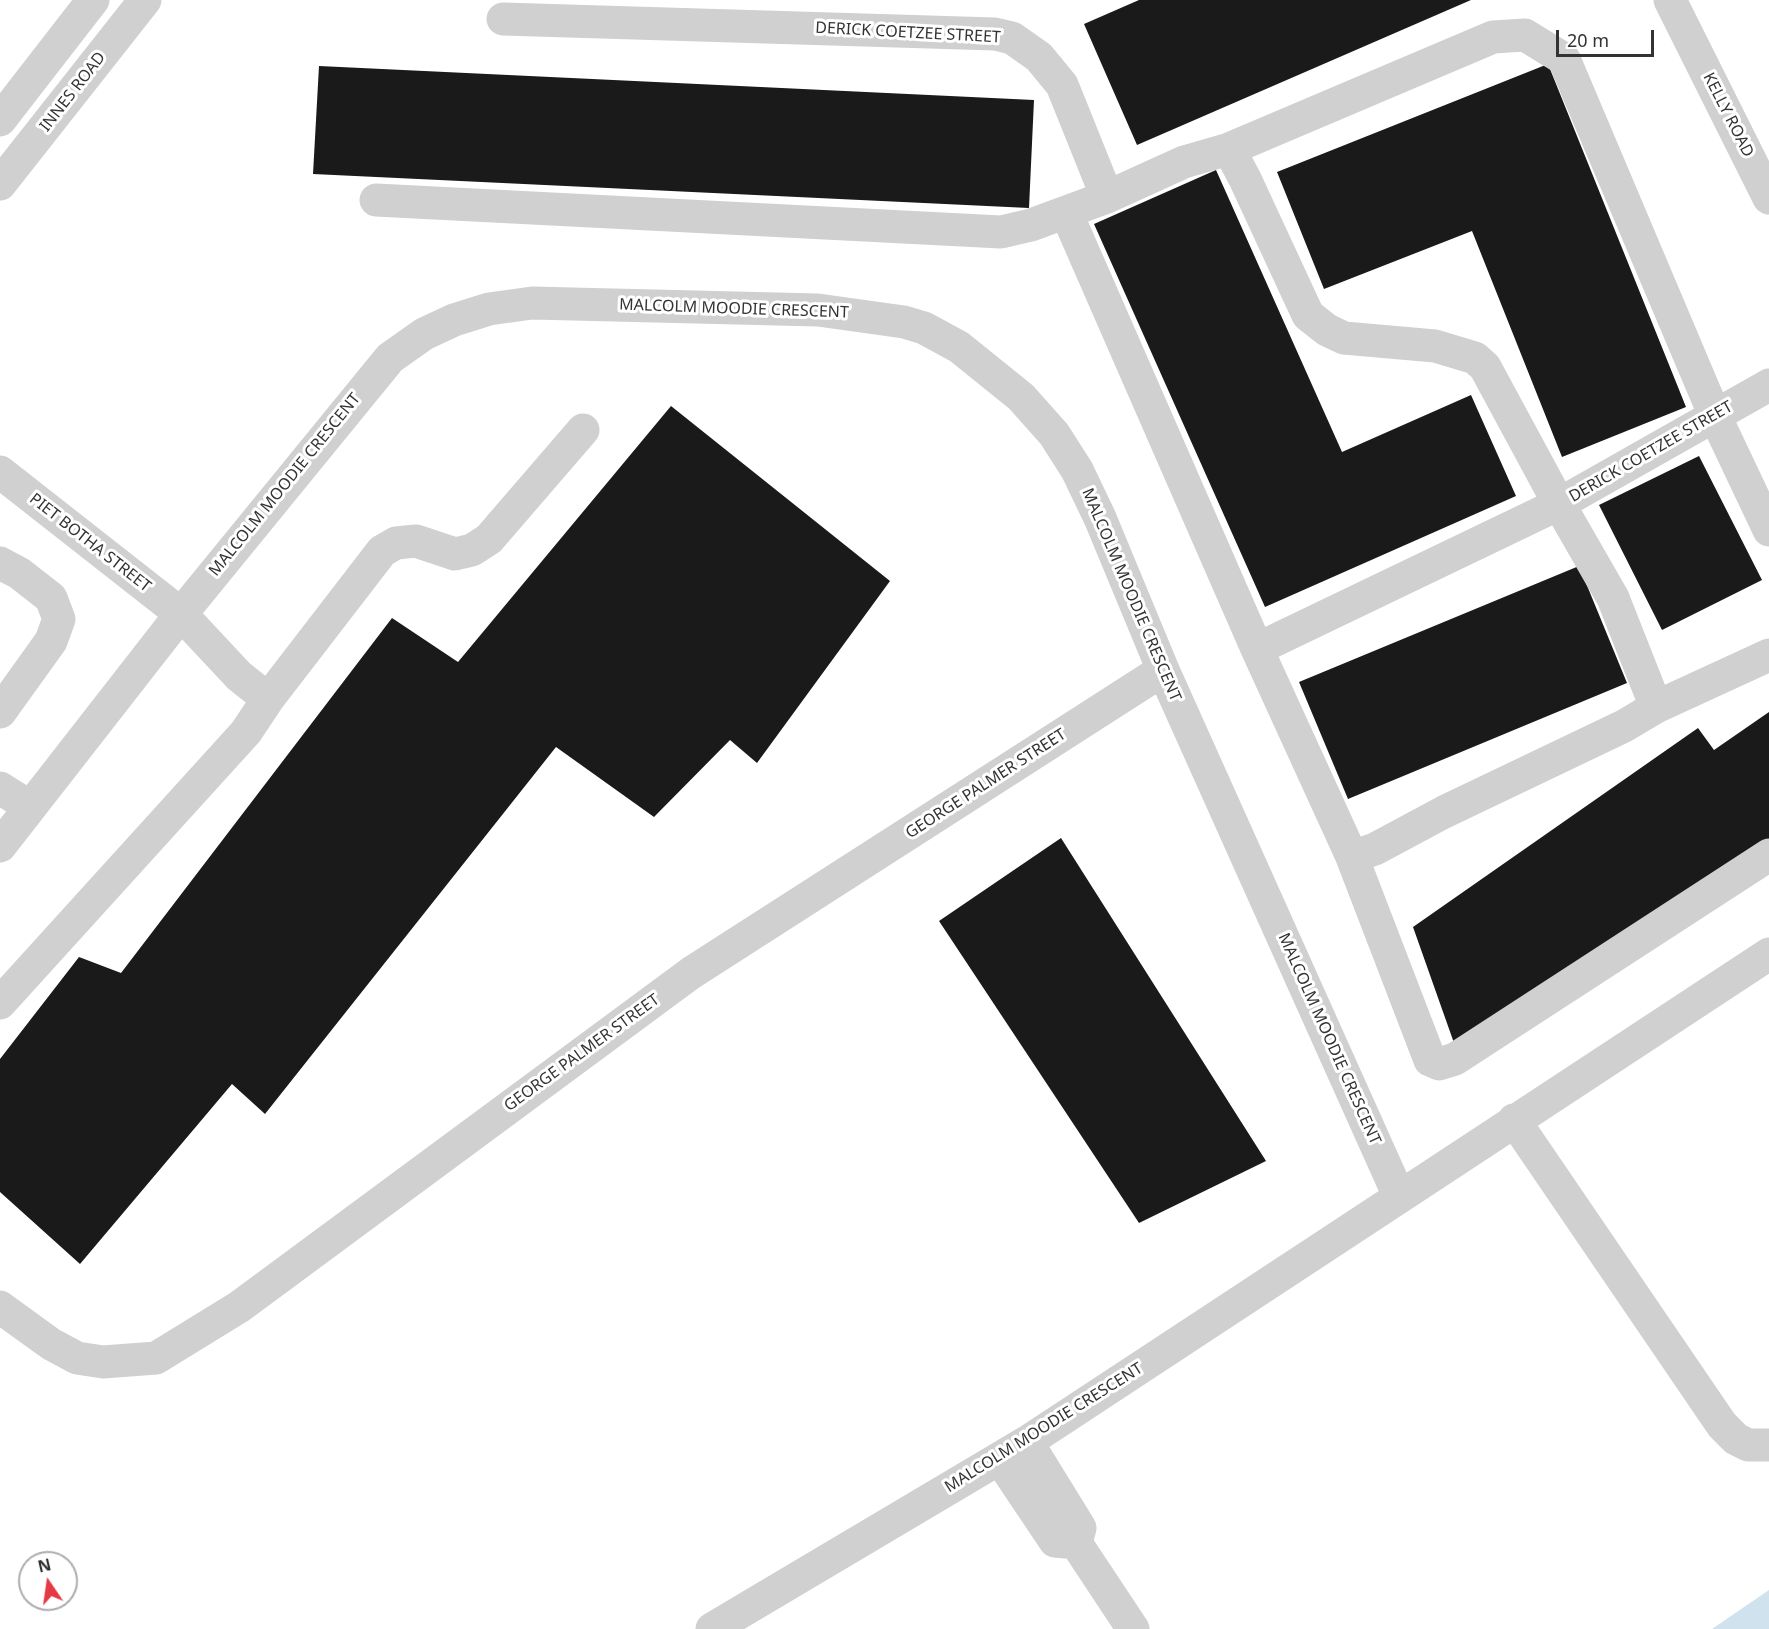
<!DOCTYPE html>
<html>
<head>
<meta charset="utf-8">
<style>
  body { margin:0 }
  #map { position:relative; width:1769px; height:1629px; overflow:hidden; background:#fff; font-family:"Noto Sans",sans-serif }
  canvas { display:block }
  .north { position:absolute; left:18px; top:1551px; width:60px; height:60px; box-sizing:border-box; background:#fff; border:2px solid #adadad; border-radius:50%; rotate:347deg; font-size:16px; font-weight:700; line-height:24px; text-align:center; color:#333 }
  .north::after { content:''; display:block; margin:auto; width:21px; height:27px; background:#e63946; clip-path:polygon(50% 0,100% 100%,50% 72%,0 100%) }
  .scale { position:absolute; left:1556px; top:30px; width:98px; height:27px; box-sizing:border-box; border:3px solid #333; border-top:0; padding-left:8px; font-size:18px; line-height:21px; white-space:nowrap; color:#333; -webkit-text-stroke:4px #fff; paint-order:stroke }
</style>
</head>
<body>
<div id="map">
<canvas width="1769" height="1629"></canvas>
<div class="north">N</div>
<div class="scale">20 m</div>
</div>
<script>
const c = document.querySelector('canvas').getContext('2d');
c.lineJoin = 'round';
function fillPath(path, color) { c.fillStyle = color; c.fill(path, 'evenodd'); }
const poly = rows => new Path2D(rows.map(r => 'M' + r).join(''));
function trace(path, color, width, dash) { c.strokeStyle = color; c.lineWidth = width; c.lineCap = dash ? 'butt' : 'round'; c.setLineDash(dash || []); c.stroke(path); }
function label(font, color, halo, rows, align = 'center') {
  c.font = font + ' "Noto Sans",sans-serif'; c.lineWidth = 6; c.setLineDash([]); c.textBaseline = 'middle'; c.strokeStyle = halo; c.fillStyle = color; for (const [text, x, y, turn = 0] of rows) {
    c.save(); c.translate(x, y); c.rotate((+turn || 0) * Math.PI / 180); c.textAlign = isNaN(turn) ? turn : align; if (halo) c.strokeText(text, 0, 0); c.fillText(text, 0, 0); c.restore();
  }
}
fillPath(poly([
  [1769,1590,1769,1629,1712,1629]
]), '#cfe2ee');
fillPath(poly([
  [1139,0,1471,0,1137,145,1084,24],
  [1548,64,1686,407,1562,457,1472,231,1324,289,1277,172],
  [319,66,1034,100,1029,208,313,174],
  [1216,170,1342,452,1471,395,1516,496,1265,607,1094,224],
  [671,406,890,581,757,763,730,740,654,817,556,747,265,1114,232,1084,80,1264,0,1192,0,1059,79,957,121,973,392,618,458,662],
  [1699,456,1762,580,1662,630,1599,505],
  [1579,566,1627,683,1348,799,1299,682],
  [1769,712,1769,841,1454,1043,1413,927,1698,728,1714,750],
  [1061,838,1266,1161,1139,1223,939,921]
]), '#1a1a1a');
trace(poly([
  [1670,0,1769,198],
  [503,19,995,34,1012,38,1039,57,1062,85,1107,197,1184,162,1229,149,1245,179,1308,315,1327,330,1344,338,1435,346,1475,358,1485,367,1559,504,1769,385],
  [0,120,93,0],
  [1229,149,1493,37,1525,35,1564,59,1715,416,1769,530],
  [0,184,145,0],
  [376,200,1001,232,1031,225,1107,197],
  [1066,212,1257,649,1352,857],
  [0,472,181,614,239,676,268,699,246,732,0,1003],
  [0,563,19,573,51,598,59,619,51,641,0,712],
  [1257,649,1559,504,1613,598,1656,707,1624,726,1444,812,1375,849,1352,857,1430,1060,1439,1064,1455,1059,1769,855],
  [268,699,382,551,396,543,416,541,455,554,472,550,489,539,583,430],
  [1656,707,1769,655],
  [0,788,30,807],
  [0,846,181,614,390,358,424,334,454,320,489,309,532,303,818,310,904,322,924,328,959,347,1021,397,1054,434,1077,470,1100,518,1163,670,1399,1196],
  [1514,1120,1722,1425,1736,1439,1748,1445,1769,1445],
  [0,1307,51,1344,77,1358,103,1362,156,1358,239,1307,691,973,1163,670],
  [1027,1442,1080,1528,1076,1543],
  [1000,1459,1055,1541,1076,1543],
  [1076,1543,1133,1629],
  [712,1629,1027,1442,1769,954]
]), '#d0d0d0', 33);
label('16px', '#333', '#fff', [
  ["DERICK COETZEE STREET",908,33,3],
  ["INNES ROAD",73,92,-52],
  ["KELLY ROAD",1728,115,63],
  ["MALCOLM MOODIE CRESCENT",734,309,2],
  ["DERICK COETZEE STREET",1651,452,-30],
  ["MALCOLM MOODIE CRESCENT",285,485,-51],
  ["PIET BOTHA STREET",90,543,38],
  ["MALCOLM MOODIE CRESCENT",1131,595,67],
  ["GEORGE PALMER STREET",986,784,-33],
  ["MALCOLM MOODIE CRESCENT",1329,1039,66],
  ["GEORGE PALMER STREET",582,1053,-36],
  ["MALCOLM MOODIE CRESCENT",1044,1428,-32]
]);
</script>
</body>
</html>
